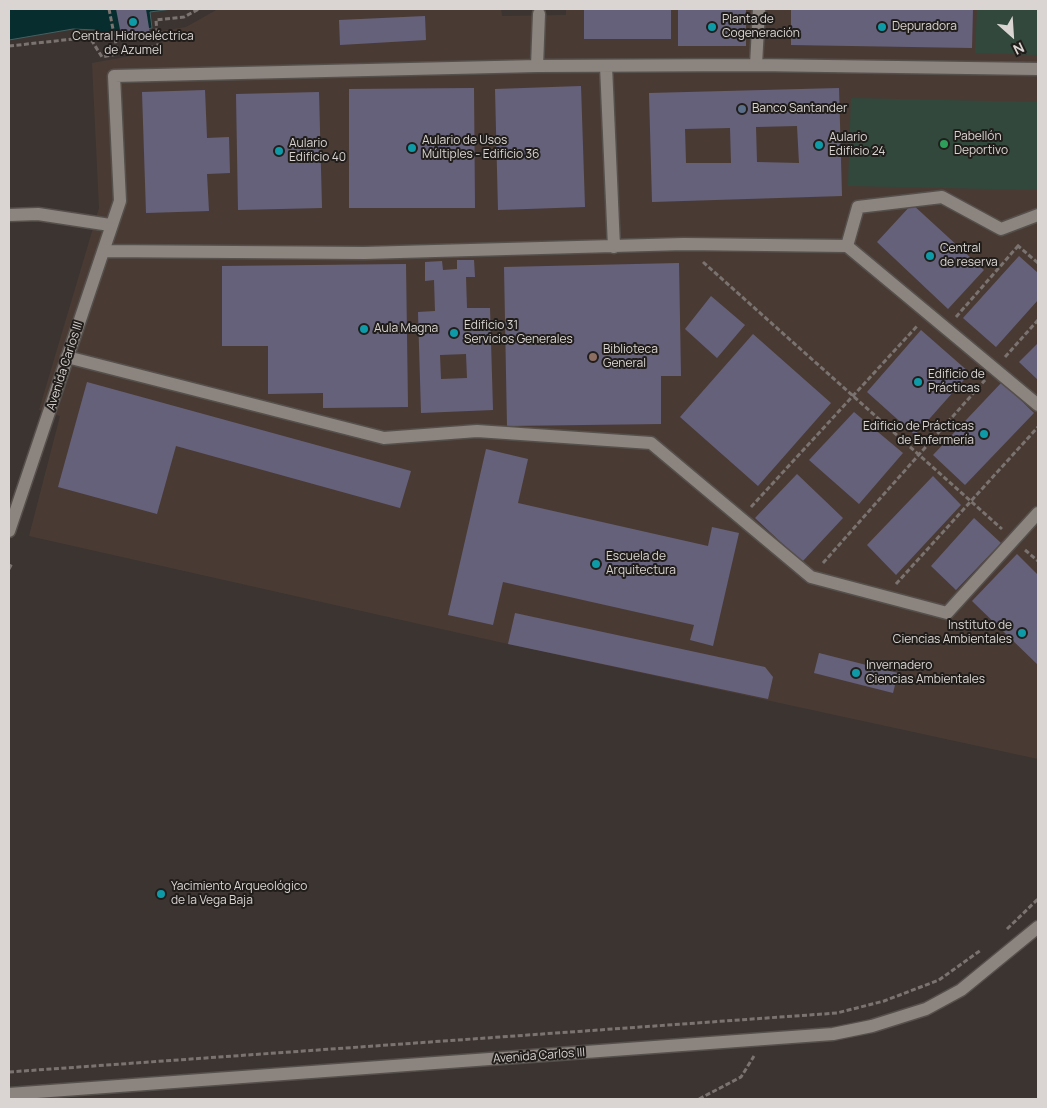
<!DOCTYPE html>
<html>
<head>
<meta charset="utf-8">
<style>
  body { margin:0 }
  #map { position:relative; width:1047px; height:1108px; overflow:hidden; background:#3c3431; font-family:Manrope,sans-serif }
  canvas { display:block }
  .frame { position:absolute; inset:0; border:10px solid #dad5d3; pointer-events:none }
  .north { position:absolute; left:987px; top:10px; width:50px; height:50px; -webkit-text-stroke:4px #201d1b; paint-order:stroke; rotate:154deg; font-size:14px; font-weight:700; line-height:20px; text-align:center; color:#dad5d3 }
  .north::after { content:''; display:block; margin:auto; width:18px; height:22px; background:#dad5d3; clip-path:polygon(50% 0,100% 100%,50% 72%,0 100%) }
</style>
</head>
<body>
<div id="map">
<canvas width="1047" height="1108"></canvas>
<div class="frame"></div>
<div class="north">N</div>
</div>
<script>
const c = document.querySelector('canvas').getContext('2d');
c.lineJoin = 'round';
function fillPath(path, color) { c.fillStyle = color; c.fill(path, 'evenodd'); }
const poly = rows => new Path2D(rows.map(r => 'M' + r).join(''));
function trace(path, color, width, dash) { c.strokeStyle = color; c.lineWidth = width; c.lineCap = dash ? 'butt' : 'round'; c.setLineDash(dash || []); c.stroke(path); }
function label(font, color, halo, rows, align = 'center') {
  c.font = font + ' Manrope,sans-serif'; c.lineWidth = 4; c.setLineDash([]); c.textBaseline = 'middle'; c.strokeStyle = halo; c.fillStyle = color; for (const [text, x, y, turn = 0] of rows) {
    c.save(); c.translate(x, y); c.rotate((+turn || 0) * Math.PI / 180); c.textAlign = isNaN(turn) ? turn : align; if (halo) c.strokeText(text, 0, 0); c.fillText(text, 0, 0); c.restore();
  }
}
fillPath(poly([
  [218,9,501,9,502,16,566,15,566,9,1038,9,1038,759,508,644,29,536,60,416,39,410,99,208,92,63,163,50,161,31,186,27]
]), '#493b34');
fillPath(poly([
  [977,9,1038,9,1038,55,975,53],
  [851,98,1038,102,1038,190,848,186]
]), '#32483d');
const water = poly([
  [9,9,172,9,150,12,152,28,101,39,96,30,73,29,9,40,9,9]
]);
fillPath(water, '#072d2e');
trace(water, '#465f60', 1);
fillPath(poly([
  [116,9,146,9,150,34,122,40],
  [584,9,671,9,671,39,584,39],
  [678,9,746,9,746,46,678,46],
  [791,9,973,9,972,48,791,45],
  [425,16,426,40,340,45,339,20],
  [581,86,585,207,498,210,495,89],
  [474,88,475,208,349,208,349,89],
  [839,88,842,196,652,202,649,93],
  [797,126,799,163,757,162,756,127],
  [730,128,731,163,686,163,685,129],
  [205,90,207,138,229,137,230,173,207,174,209,211,146,213,142,92],
  [319,92,322,208,238,210,236,94],
  [912,204,984,270,948,309,877,242],
  [1019,256,1038,273,1038,300,996,347,963,318],
  [457,260,474,260,475,277,466,277,467,308,490,308,493,410,421,413,418,312,435,311,434,280,425,281,425,262,442,261,443,270,457,269],
  [466,354,467,378,441,379,440,355],
  [679,263,681,376,661,376,661,424,507,426,504,267],
  [406,264,408,407,323,408,323,393,268,394,268,346,222,346,222,266],
  [711,296,745,325,717,358,685,329],
  [921,330,970,373,915,435,867,392],
  [753,334,831,403,758,486,680,417],
  [1038,343,1038,380,1019,362],
  [87,382,411,471,400,508,176,446,157,514,58,487],
  [1002,382,1034,413,965,485,933,455],
  [854,412,903,453,859,504,809,460],
  [486,449,528,459,518,503,708,546,712,527,739,533,713,646,690,640,694,625,503,582,493,625,448,615],
  [797,474,843,518,802,562,755,518],
  [933,476,961,505,896,575,867,545],
  [974,518,1001,543,956,590,931,566],
  [1017,554,1038,575,1038,665,972,601],
  [515,613,765,667,773,677,768,699,508,644],
  [819,653,898,673,893,693,814,673]
]), '#66617b');
const street = poly([
  [756,65,1038,69],
  [537,66,539,14],
  [606,66,614,247],
  [9,215,38,214,110,225],
  [847,246,1038,405],
  [103,251,364,253,684,244,847,246,858,207,942,197,1001,229,1038,215],
  [67,357,384,438,477,431,651,443,811,577,947,613,1038,513],
  [9,531,120,201,114,76,537,66,756,65,759,9],
  [9,1094,833,1034,872,1026,926,1009,961,990,1038,927]
]);
trace(street, '#56504c', 15);
trace(poly([
  [109,9,118,54],
  [9,46,83,38,92,41,102,57,158,46,156,20,184,17,199,9],
  [1017,245,1038,263],
  [703,262,1002,529],
  [956,317,1018,246],
  [1005,357,1038,320],
  [751,507,918,325],
  [1025,550,1038,561],
  [823,563,985,380],
  [9,569,12,563],
  [896,584,1038,427],
  [1007,929,1038,899],
  [9,1072,837,1013,884,1001,939,980,981,950],
  [699,1099,741,1077,754,1056]
]), '#7a7370', 3, [5, 2.5]);
trace(street, '#8c847f', 12);
for (const [x, y, r, color] of [
  [133,22,5,"#0f9aa8"],
  [712,27,5,"#0f9aa8"],
  [882,27,5,"#0f9aa8"],
  [742,109,5,"#5c6f8a"],
  [944,144,5,"#2e9e5b"],
  [819,145,5,"#0f9aa8"],
  [412,148,5,"#0f9aa8"],
  [279,151,5,"#0f9aa8"],
  [930,256,5,"#0f9aa8"],
  [364,329,5,"#0f9aa8"],
  [454,333,5,"#0f9aa8"],
  [593,357,5,"#8d6e63"],
  [918,382,5,"#0f9aa8"],
  [984,434,5,"#0f9aa8"],
  [596,564,5,"#0f9aa8"],
  [1022,633,5,"#0f9aa8"],
  [856,673,5,"#0f9aa8"],
  [161,894,5,"#0f9aa8"]
]) { const dot = new Path2D(); dot.arc(x, y, r, 0, 2 * Math.PI); c.fillStyle = color; c.fill(dot); trace(dot, '#201d1b', 2); }
label('12px', '#dad5d3', '#201d1b', [
  ["Planta de",722,20],
  ["Cogeneración",722,34],
  ["Depuradora",892,27],
  ["Central Hidroeléctrica",133,37,"center"],
  ["de Azumel",133,51,"center"],
  ["Banco Santander",752,109],
  ["Pabellón",954,137],
  ["Deportivo",954,151],
  ["Aulario",829,138],
  ["Edificio 24",829,152],
  ["Aulario de Usos",422,141],
  ["Múltiples - Edificio 36",422,155],
  ["Aulario",289,144],
  ["Edificio 40",289,158],
  ["Central",940,249],
  ["de reserva",940,263],
  ["Edificio 31",464,326],
  ["Servicios Generales",464,340],
  ["Aula Magna",374,329],
  ["Biblioteca",603,350],
  ["General",603,364],
  ["Edificio de",928,375],
  ["Prácticas",928,389],
  ["Edificio de Prácticas",974,427,"right"],
  ["de Enfermería",974,441,"right"],
  ["Escuela de",606,557],
  ["Arquitectura",606,571],
  ["Instituto de",1012,626,"right"],
  ["Ciencias Ambientales",1012,640,"right"],
  ["Invernadero",866,666],
  ["Ciencias Ambientales",866,680],
  ["Yacimiento Arqueológico",171,887],
  ["de la Vega Baja",171,901]
], 'left');
label('12px', '#dad5d3', '#201d1b', [
  ["Avenida Carlos III",65,366,-72],
  ["Avenida Carlos III",539,1056,-4]
]);
</script>
</body>
</html>
